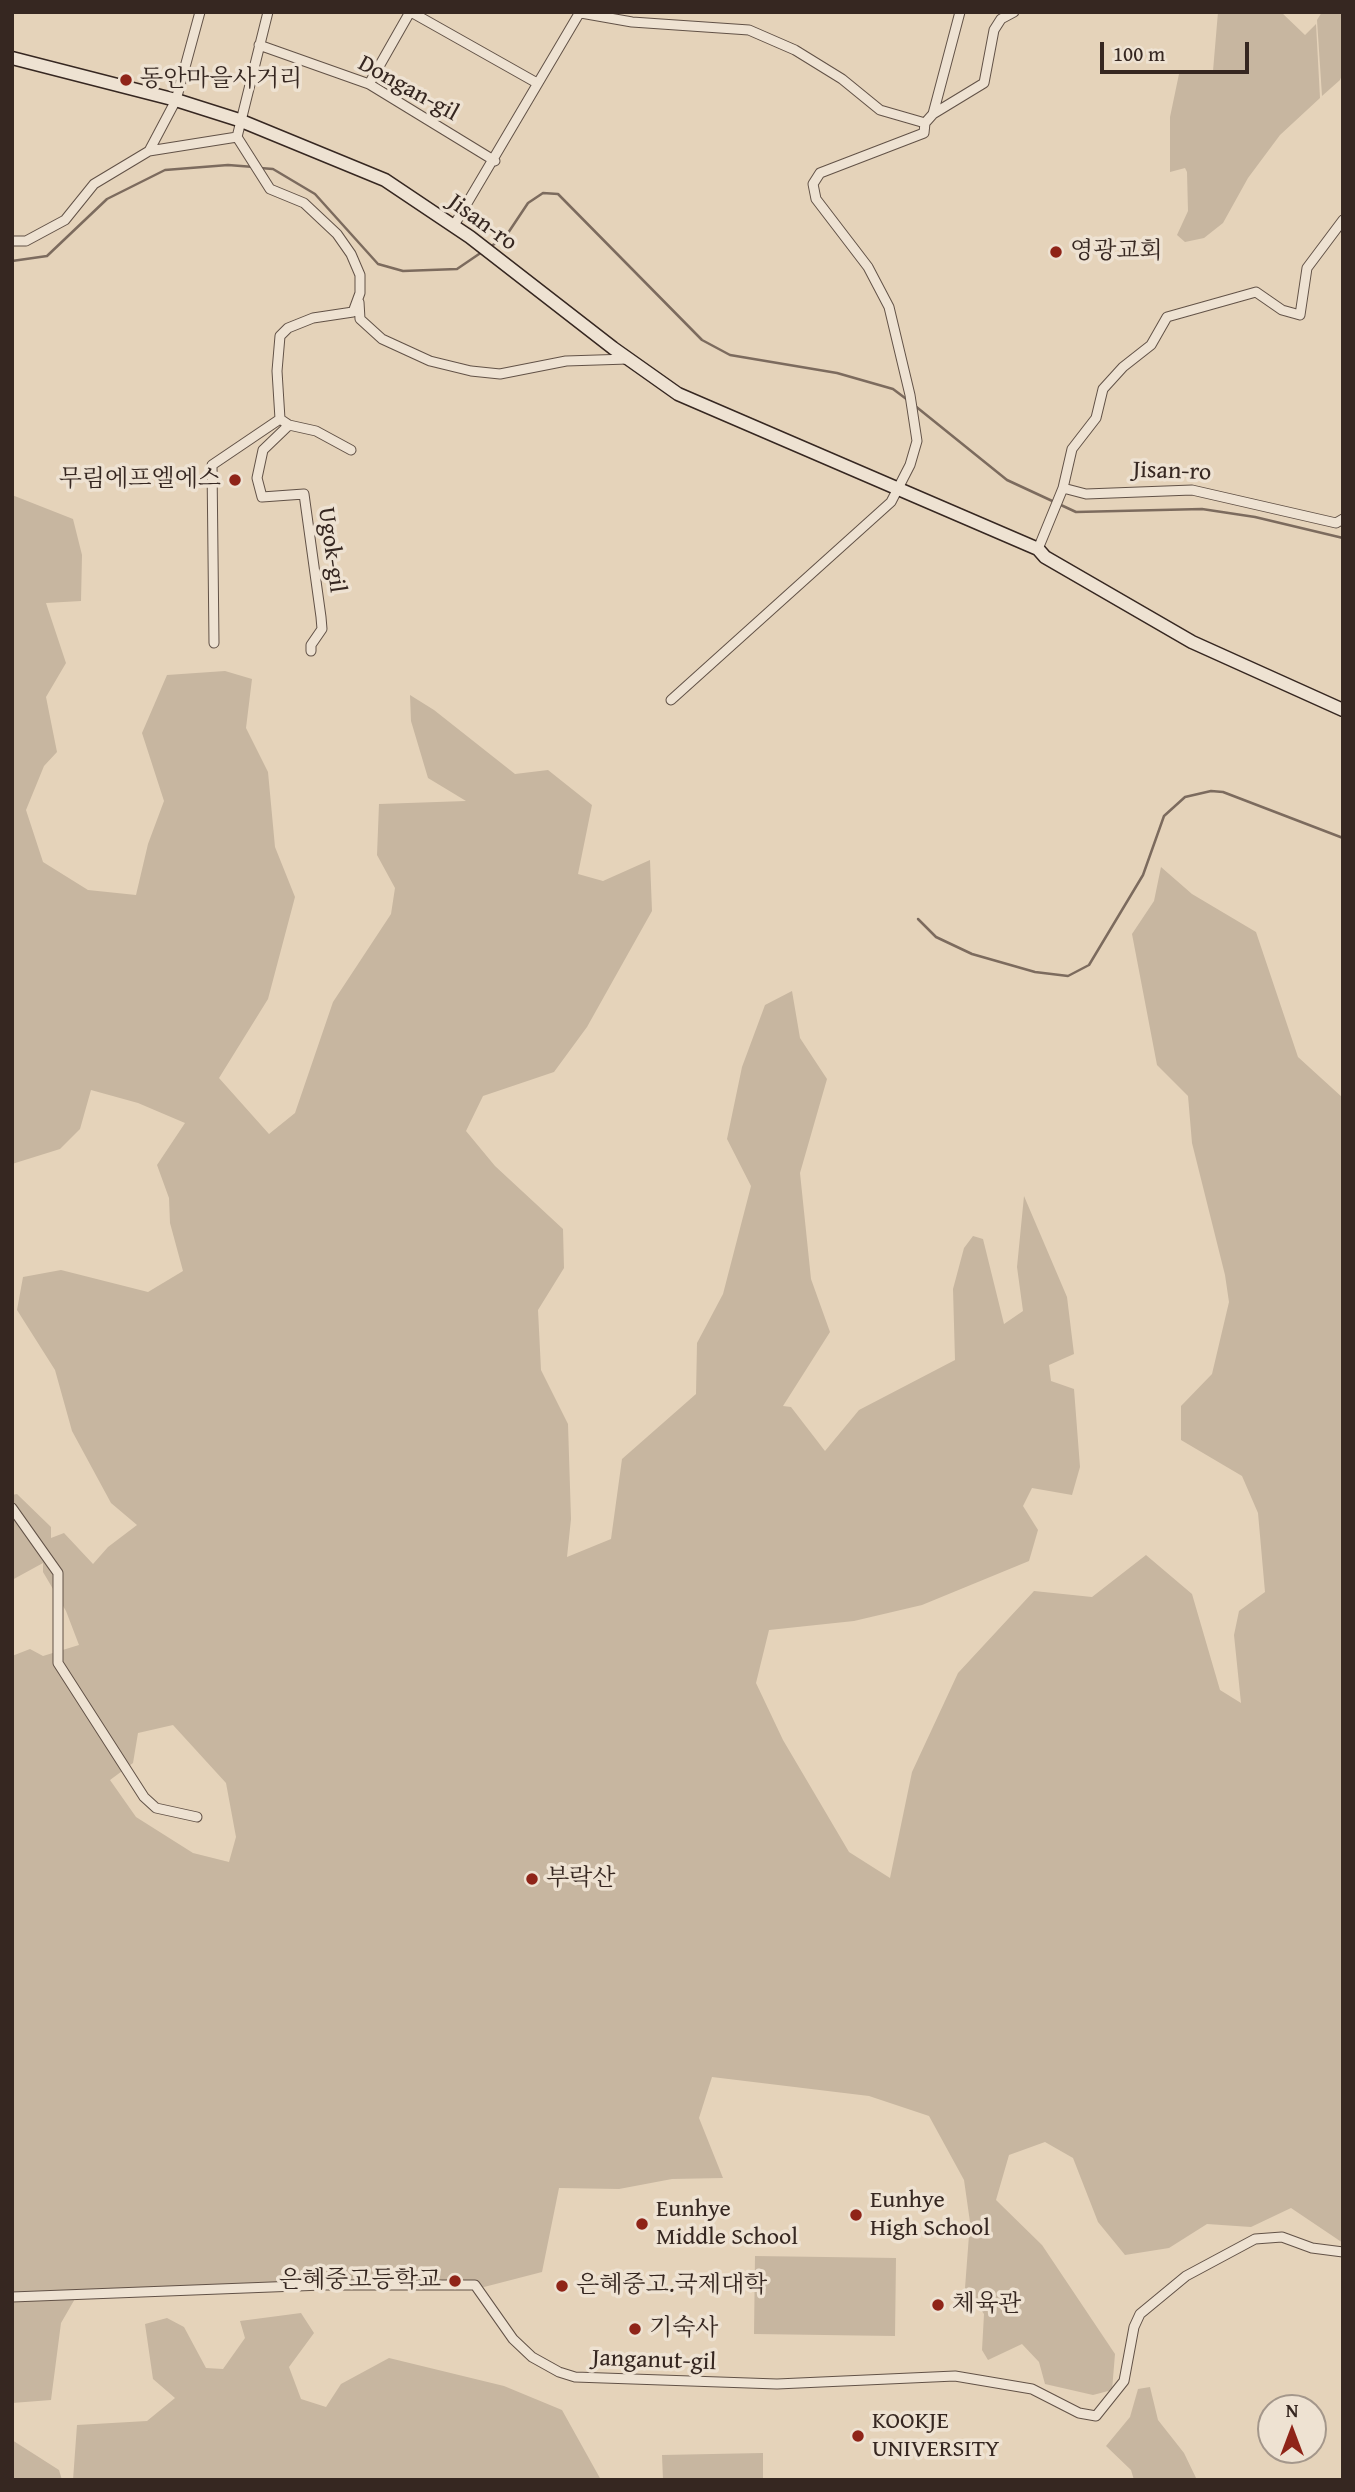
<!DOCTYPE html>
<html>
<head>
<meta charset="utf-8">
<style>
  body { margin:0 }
  #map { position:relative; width:1355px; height:2492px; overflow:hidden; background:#e5d3ba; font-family:"Gentium Book Plus",serif }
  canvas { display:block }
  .frame { position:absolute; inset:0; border:14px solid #362721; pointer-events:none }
  .north { position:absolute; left:1257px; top:2394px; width:70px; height:70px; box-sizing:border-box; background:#eee2d2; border:2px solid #a4978b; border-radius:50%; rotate:0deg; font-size:19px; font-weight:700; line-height:28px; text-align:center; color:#362721 }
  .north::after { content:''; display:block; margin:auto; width:24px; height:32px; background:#8f2418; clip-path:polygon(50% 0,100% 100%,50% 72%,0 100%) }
  .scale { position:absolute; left:1100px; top:42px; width:149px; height:32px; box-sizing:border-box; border:4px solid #362721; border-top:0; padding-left:9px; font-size:21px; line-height:24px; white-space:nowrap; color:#362721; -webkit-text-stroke:5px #eee2d2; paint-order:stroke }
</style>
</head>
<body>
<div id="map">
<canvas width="1355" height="2492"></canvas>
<div class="frame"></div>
<div class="north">N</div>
<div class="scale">100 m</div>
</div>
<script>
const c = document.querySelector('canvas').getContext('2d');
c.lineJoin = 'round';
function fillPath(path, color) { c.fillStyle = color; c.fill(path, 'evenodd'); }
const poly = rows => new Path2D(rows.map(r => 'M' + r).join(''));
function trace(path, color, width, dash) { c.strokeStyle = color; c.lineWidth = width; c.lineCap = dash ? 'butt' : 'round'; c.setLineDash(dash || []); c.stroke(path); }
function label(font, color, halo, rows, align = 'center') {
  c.font = font + ' "Gentium Book Plus","Noto Serif KR",serif'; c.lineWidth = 7; c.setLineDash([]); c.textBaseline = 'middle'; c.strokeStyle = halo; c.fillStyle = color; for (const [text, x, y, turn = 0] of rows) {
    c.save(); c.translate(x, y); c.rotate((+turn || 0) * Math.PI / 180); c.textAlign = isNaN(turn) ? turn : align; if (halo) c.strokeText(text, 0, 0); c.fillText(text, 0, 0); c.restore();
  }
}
fillPath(poly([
  [1218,12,1281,12,1305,35,1316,24,1320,98,1280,135,1248,178,1223,223,1204,238,1185,242,1177,235,1188,211,1187,172,1185,168,1170,172,1170,117,1179,74,1213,71],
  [1322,12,1343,12,1343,73,1340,80,1322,96,1317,20],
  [12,495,73,519,82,555,81,601,46,603,66,663,46,697,57,752,44,766,26,810,43,862,88,890,136,895,148,844,164,801,142,733,167,675,225,671,252,679,246,728,268,772,275,847,295,897,268,999,219,1078,269,1134,295,1113,333,1002,391,914,395,888,377,855,379,804,466,801,428,778,411,721,410,695,434,710,515,774,548,770,592,805,578,874,603,881,650,860,652,911,587,1027,554,1072,483,1096,466,1131,495,1166,563,1229,564,1268,538,1310,541,1370,568,1424,571,1519,567,1557,611,1539,622,1459,696,1394,697,1343,723,1294,751,1186,727,1139,742,1067,765,1005,792,991,800,1038,827,1079,800,1173,811,1279,830,1332,783,1406,791,1407,825,1451,859,1410,955,1360,953,1289,964,1248,973,1236,983,1239,1004,1324,1023,1311,1017,1267,1024,1196,1067,1297,1074,1354,1049,1365,1051,1381,1074,1389,1080,1467,1072,1495,1032,1488,1023,1506,1038,1530,1029,1561,922,1605,854,1621,769,1630,756,1683,783,1740,849,1852,890,1878,912,1772,958,1673,1034,1591,1092,1597,1146,1555,1192,1594,1220,1690,1241,1703,1234,1635,1239,1611,1265,1592,1258,1513,1242,1476,1181,1440,1181,1406,1212,1374,1229,1302,1225,1275,1192,1143,1188,1096,1157,1065,1132,934,1154,901,1161,867,1192,894,1256,932,1298,1057,1343,1098,1343,2243,1291,2208,1251,2227,1207,2224,1169,2248,1125,2255,1098,2222,1073,2158,1045,2142,1009,2155,996,2200,1042,2245,1115,2354,1112,2390,1093,2395,1045,2384,1039,2362,1022,2344,988,2360,982,2350,984,2314,965,2288,970,2222,964,2180,929,2116,869,2096,712,2077,699,2118,723,2178,672,2179,619,2189,559,2188,542,2272,484,2287,325,2286,76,2297,61,2323,51,2400,12,2403,12,1656,30,1649,43,1656,79,1645,66,1611,43,1572,43,1563,12,1580,12,1495,17,1494,51,1527,51,1538,64,1533,93,1564,108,1547,137,1525,111,1503,72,1431,55,1370,17,1310,23,1277,61,1270,148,1292,183,1271,170,1223,169,1198,157,1165,185,1123,138,1103,91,1090,80,1129,60,1149,12,1164],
  [173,1725,226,1783,236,1837,229,1862,193,1853,136,1817,110,1780,133,1763,138,1733],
  [755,2256,896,2258,895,2336,754,2334],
  [301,2313,314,2333,289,2367,301,2399,326,2407,341,2384,389,2358,504,2386,562,2410,601,2480,73,2480,77,2425,147,2421,175,2398,153,2379,145,2324,167,2318,184,2327,206,2368,223,2369,245,2338,240,2321],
  [1150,2387,1158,2420,1184,2453,1197,2480,1134,2480,1131,2470,1106,2446,1130,2417,1138,2389],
  [12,2440,59,2470,62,2480,12,2480],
  [763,2453,763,2480,663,2480,662,2455]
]), '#c7b6a0');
trace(poly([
  [260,168,273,169,315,194,378,264,403,271,457,269,482,252],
  [490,247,506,236,528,203,543,193,558,194,702,340,730,355,837,373,893,389,909,401],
  [12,261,47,256,107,199,165,170,228,165,254,167],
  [914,405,1007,480,1076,512,1202,509,1255,517,1343,538],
  [918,919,936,937,972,954,1035,972,1068,976,1089,965,1143,875,1164,816,1185,797,1211,791,1223,792,1343,838]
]), '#7c6b5e', 2.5);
const minor = poly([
  [411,12,537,83],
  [581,13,632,22,749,30,795,50,842,79,880,110,925,123],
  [259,45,369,84,495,161],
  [369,84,410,12],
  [933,114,960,12],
  [149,151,176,100,200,12],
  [453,227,580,12],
  [12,241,26,241,65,220,94,184,149,151,237,137],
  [359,302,360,319,382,339,430,361,471,371,500,374,566,361,628,359],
  [280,419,289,425,263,450,257,478,262,497,304,494,321,617,322,629,311,645,311,651],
  [289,425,316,431,351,450],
  [1063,488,1072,449,1096,418,1103,389,1123,367,1151,345,1167,317,1256,292,1282,310,1300,315,1307,268,1343,220],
  [1038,549,1063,488,1086,494,1192,490,1336,523,1343,519],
  [214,643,212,465,280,419,277,371,280,336,288,328,313,318,353,312,360,293,360,275,351,254,337,234,304,203,270,189,237,137,268,12],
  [671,700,891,502,910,465,917,441,910,395,889,307,868,267,816,199,813,184,820,173,924,133,925,123,933,114,984,83,994,30,1001,19,1014,12],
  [12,1508,58,1573,58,1663,144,1797,156,1808,197,1817],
  [12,2297,323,2285,475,2285,513,2339,532,2357,559,2372,575,2377,777,2384,955,2376,1032,2389,1079,2413,1096,2416,1124,2381,1134,2327,1140,2314,1186,2276,1255,2239,1282,2237,1312,2248,1343,2252]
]);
const secondary = poly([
  [12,58,176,100,239,120,385,180,470,237,613,348,678,394,1038,549,1045,557,1192,642,1343,710]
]);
trace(minor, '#625247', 11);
trace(secondary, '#362721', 15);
trace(minor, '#eee2d2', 9);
trace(secondary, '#eee2d2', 12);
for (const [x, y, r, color] of [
  [126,80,7,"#8f2418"],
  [1056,252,7,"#8f2418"],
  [235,480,7,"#8f2418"],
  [532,1879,7,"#8f2418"],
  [856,2215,7,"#8f2418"],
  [642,2224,7,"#8f2418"],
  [455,2281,7,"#8f2418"],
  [562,2286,7,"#8f2418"],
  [938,2305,7,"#8f2418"],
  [635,2329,7,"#8f2418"],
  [858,2436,7,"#8f2418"]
]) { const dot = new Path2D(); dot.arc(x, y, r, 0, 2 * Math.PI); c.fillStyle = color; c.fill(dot); trace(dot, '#eee2d2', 2.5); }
label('24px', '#362721', '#eee2d2', [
  ["동안마을사거리",140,80],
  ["영광교회",1070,252],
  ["무림에프엘에스",221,480,"right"],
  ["부락산",546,1879],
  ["Eunhye",870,2201],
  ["High School",870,2229],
  ["Eunhye",656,2210],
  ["Middle School",656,2238],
  ["은혜중고등학교",441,2281,"right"],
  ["은혜중고.국제대학",576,2286],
  ["체육관",952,2305],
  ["기숙사",649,2329],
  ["KOOKJE",872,2422],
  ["UNIVERSITY",872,2450]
], 'left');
label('24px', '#362721', '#eee2d2', [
  ["Dongan-gil",408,89,29],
  ["Jisan-ro",482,223,36],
  ["Jisan-ro",1172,472,2],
  ["Ugok-gil",331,550,82],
  ["Janganut-gil",654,2361,2]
]);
</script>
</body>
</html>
